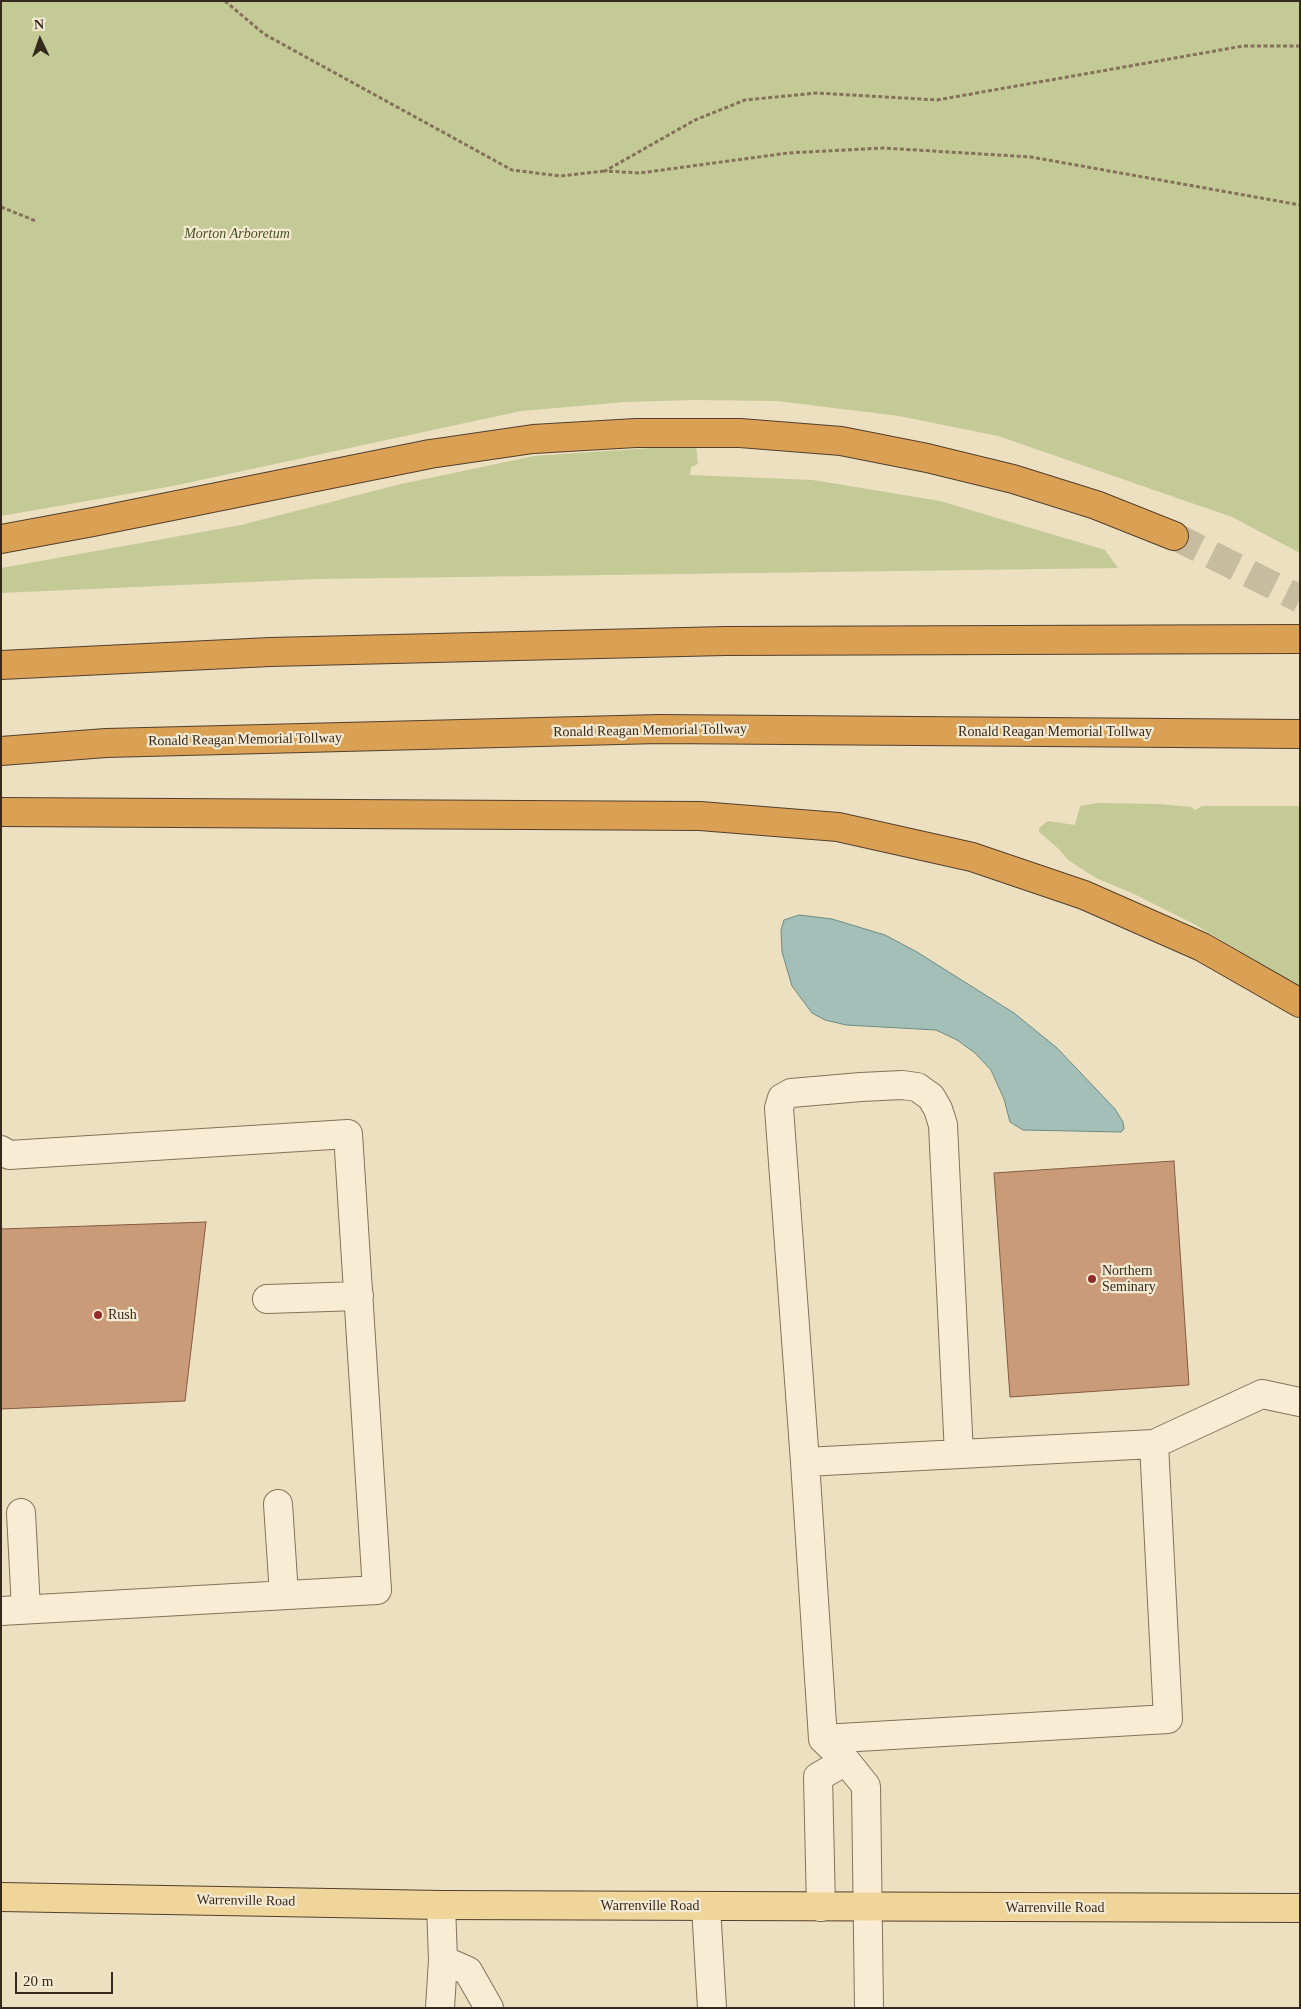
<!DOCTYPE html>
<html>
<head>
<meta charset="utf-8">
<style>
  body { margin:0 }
  #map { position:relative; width:1301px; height:2009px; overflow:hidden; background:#ece0c1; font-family:Georgia,serif }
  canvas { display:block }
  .frame { position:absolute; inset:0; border:2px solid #35291d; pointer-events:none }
  .north { position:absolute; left:15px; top:15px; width:50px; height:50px; -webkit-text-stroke:4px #f4ead1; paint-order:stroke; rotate:357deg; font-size:14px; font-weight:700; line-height:20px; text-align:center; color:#35291d }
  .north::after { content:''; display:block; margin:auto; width:18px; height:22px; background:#35291d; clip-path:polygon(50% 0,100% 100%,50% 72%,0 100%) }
  .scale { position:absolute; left:15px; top:1972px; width:98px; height:22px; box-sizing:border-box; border:2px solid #35291d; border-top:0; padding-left:6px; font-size:15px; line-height:18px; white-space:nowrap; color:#35291d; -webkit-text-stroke:4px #f4ead1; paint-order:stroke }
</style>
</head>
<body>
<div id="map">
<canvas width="1301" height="2009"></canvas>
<div class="frame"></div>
<div class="north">N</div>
<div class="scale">20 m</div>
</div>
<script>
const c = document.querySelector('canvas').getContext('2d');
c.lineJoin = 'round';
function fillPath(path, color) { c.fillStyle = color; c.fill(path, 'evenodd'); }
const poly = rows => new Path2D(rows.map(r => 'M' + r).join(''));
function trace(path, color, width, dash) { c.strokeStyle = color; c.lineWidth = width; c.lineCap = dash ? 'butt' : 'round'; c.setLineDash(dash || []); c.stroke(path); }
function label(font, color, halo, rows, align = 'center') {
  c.font = font + ' Georgia,serif'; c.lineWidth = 4.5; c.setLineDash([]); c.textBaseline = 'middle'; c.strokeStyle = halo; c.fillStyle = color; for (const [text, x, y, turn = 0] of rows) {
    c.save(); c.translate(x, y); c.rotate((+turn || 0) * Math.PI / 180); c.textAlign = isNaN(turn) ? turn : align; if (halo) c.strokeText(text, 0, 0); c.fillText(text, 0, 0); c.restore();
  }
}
fillPath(poly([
  [1,1,1300,1,1300,553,1232,517,998,436,899,416,777,401,695,400,625,402,521,411,173,486,1,516],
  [696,445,698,464,691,467,690,475,813,480,940,501,1105,550,1118,568,317,579,1,593,1,568,241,525,401,484,534,456],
  [1098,803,1160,804,1191,807,1195,810,1202,806,1300,806,1300,987,1194,924,1134,894,1096,878,1068,860,1060,850,1039,832,1039,828,1048,821,1075,825,1080,806]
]), '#c3ca96');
const water = poly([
  [799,915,832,919,885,935,917,952,1014,1013,1057,1048,1115,1109,1123,1122,1124,1129,1121,1132,1023,1130,1010,1122,1004,1099,991,1070,975,1053,957,1040,936,1030,846,1025,825,1020,812,1013,792,986,782,952,781,930,784,920,799,915]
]);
fillPath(water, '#a4bfb7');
trace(water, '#6b8c84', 1);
const building = poly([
  [1174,1161,1189,1385,1010,1397,994,1173,1174,1161],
  [206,1222,185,1401,1,1409,1,1229,206,1222]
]);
fillPath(building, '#c99b78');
trace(building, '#845b40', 1);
trace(poly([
  [1174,536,1300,599]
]), '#c7bba0', 28, [28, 14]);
const minor = poly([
  [1,1150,9,1155,348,1134,377,1590,1,1611],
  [267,1299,359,1296],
  [805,1462,779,1108,782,1098,791,1093,861,1087,902,1085,917,1087,931,1097,938,1109,943,1125,959,1454],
  [278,1504,284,1595],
  [21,1513,26,1609],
  [823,1739,1168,1719,1154,1444],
  [846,1761,823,1739,805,1462,1154,1444,1262,1394,1300,1402],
  [706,1907,712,2008],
  [821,1907,818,1777,846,1761,866,1786,869,2008],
  [443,1960,468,1971,489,2008],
  [440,2008,443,1960,441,1905]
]);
const major = poly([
  [1,1897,441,1905,1300,1908]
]);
const highway = poly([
  [1,539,93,522,430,454,533,439,636,433,740,433,841,441,927,458,1013,479,1096,505,1174,536],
  [1,665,270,652,725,641,1300,639],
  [1,751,106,743,659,729,1300,734],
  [1,812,700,816,838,827,972,857,1084,895,1202,947,1300,1003]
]);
trace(minor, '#857159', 30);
trace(major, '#533f2e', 30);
trace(highway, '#533f2e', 30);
trace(poly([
  [225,1,264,34,512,170,560,176,605,171],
  [1300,46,1243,46,937,100,817,93,745,100,695,120,605,171,640,173,788,153,883,148,1031,157,1300,205],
  [1,207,36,221]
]), '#857159', 3, [4, 2.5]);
trace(minor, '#f8edd4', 28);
trace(major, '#efd59a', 28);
trace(highway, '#daa054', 28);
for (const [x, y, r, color] of [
  [1092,1279,5,"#922b2b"],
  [98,1315,5,"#922b2b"]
]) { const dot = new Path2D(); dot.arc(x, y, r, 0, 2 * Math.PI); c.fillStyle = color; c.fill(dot); trace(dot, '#f4ead1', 2); }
label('italic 14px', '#465124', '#f4ead1', [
  ["Morton Arboretum",237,234]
]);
label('14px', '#35291d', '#f4ead1', [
  ["Ronald Reagan Memorial Tollway",650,731,-1],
  ["Ronald Reagan Memorial Tollway",1055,732],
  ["Ronald Reagan Memorial Tollway",245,740,-1],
  ["Warrenville Road",246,1901,1],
  ["Warrenville Road",650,1906],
  ["Warrenville Road",1055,1908]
]);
label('14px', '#35291d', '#f4ead1', [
  ["Northern",1102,1271],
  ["Seminary",1102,1287],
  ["Rush",108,1315]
], 'left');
</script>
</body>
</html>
